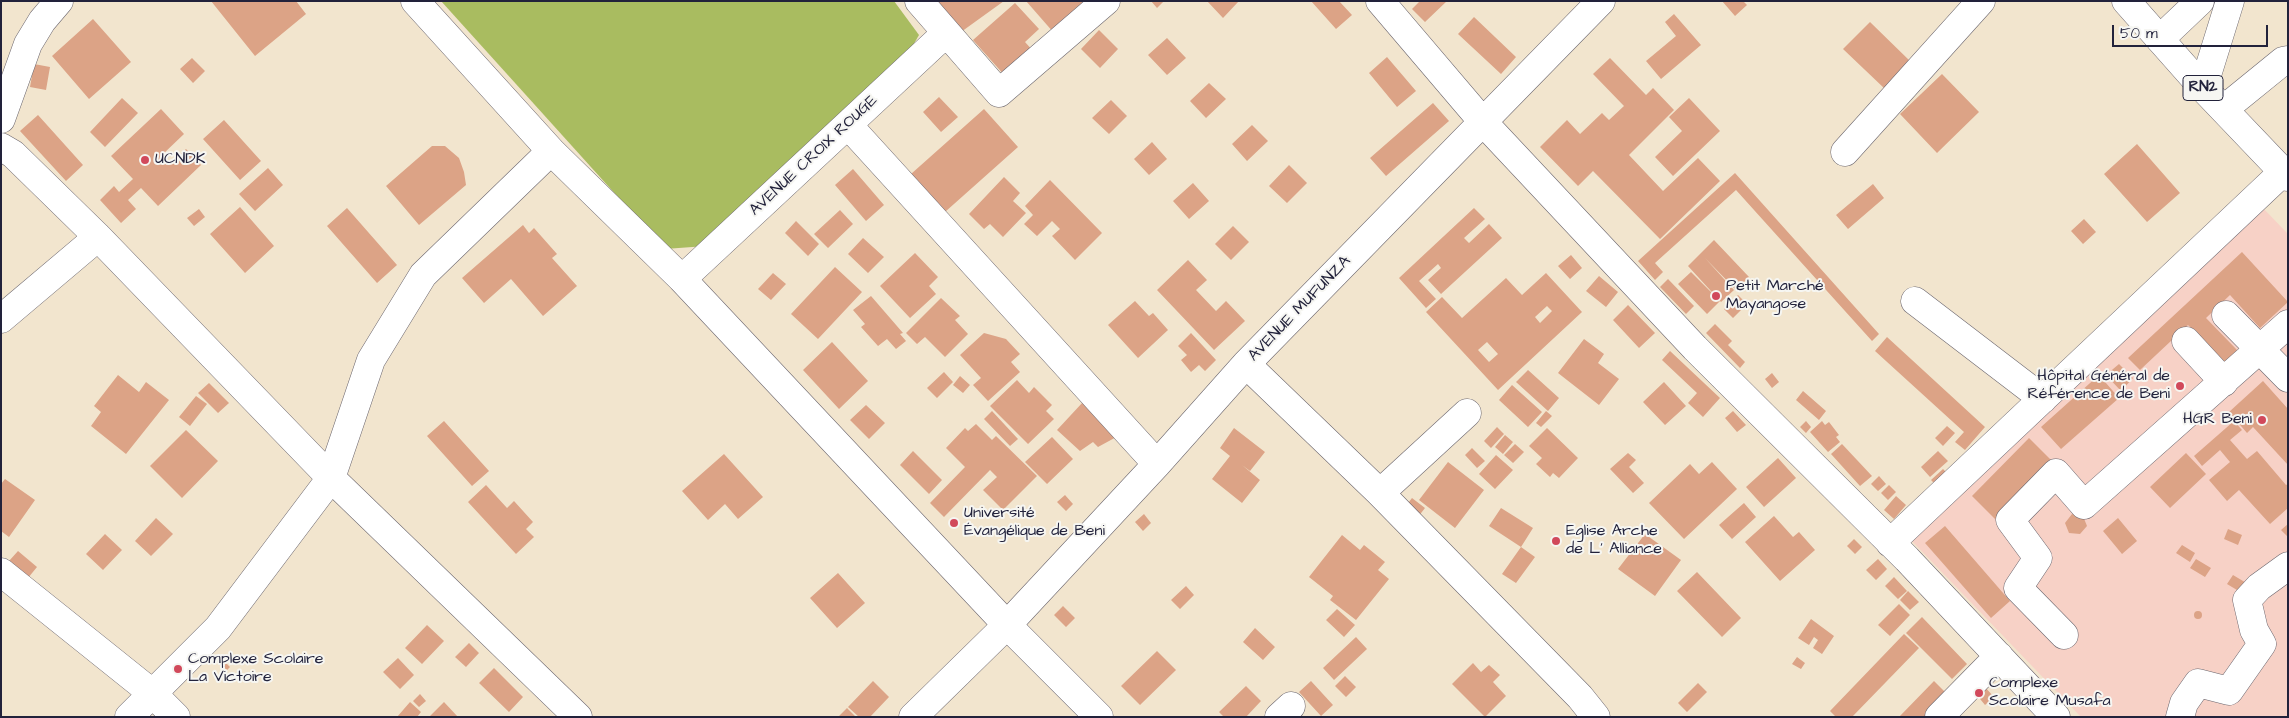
<!DOCTYPE html>
<html>
<head>
<meta charset="utf-8">
<style>
  body { margin:0 }
  #map { position:relative; width:2289px; height:718px; overflow:hidden; background:#f2e5ce; font-family:"Architects Daughter",sans-serif }
  canvas { display:block }
  .frame { position:absolute; inset:0; border:2px solid #22223b; pointer-events:none }
  .scale { position:absolute; left:2112px; top:25px; width:156px; height:22px; box-sizing:border-box; border:2px solid #22223b; border-top:0; padding-left:6px; font-size:15px; line-height:18px; white-space:nowrap; color:#22223b; -webkit-text-stroke:4px #f6f6f2; paint-order:stroke }
</style>
</head>
<body>
<div id="map">
<canvas width="2289" height="718"></canvas>
<div class="frame"></div>
<div class="scale">50 m</div>
</div>
<script>
const c = document.querySelector('canvas').getContext('2d');
c.lineJoin = 'round';
function fillPath(path, color) { c.fillStyle = color; c.fill(path, 'evenodd'); }
const poly = rows => new Path2D(rows.map(r => 'M' + r).join(''));
function trace(path, color, width, dash) { c.strokeStyle = color; c.lineWidth = width; c.lineCap = dash ? 'butt' : 'round'; c.setLineDash(dash || []); c.stroke(path); }
function label(font, color, halo, rows, align = 'center') {
  c.font = font + ' "Architects Daughter",sans-serif'; c.lineWidth = 4; c.setLineDash([]); c.textBaseline = 'middle'; c.strokeStyle = halo; c.fillStyle = color; for (const [text, x, y, turn = 0] of rows) {
    c.save(); c.translate(x, y); c.rotate((+turn || 0) * Math.PI / 180); c.textAlign = isNaN(turn) ? turn : align; if (halo) c.strokeText(text, 0, 0); c.fillText(text, 0, 0); c.restore();
  }
}
fillPath(poly([
  [2262,207,2288,234,2288,717,2081,717,1910,539]
]), '#f7d1c6');
fillPath(poly([
  [441,1,894,1,919,35,901,66,706,246,665,249]
]), '#a9bc60');
fillPath(poly([
  [211,1,296,1,306,14,255,56],
  [938,1,1004,1,961,32],
  [1026,1,1089,1,1054,33],
  [1151,1,1164,1,1157,8],
  [1207,1,1239,1,1223,18],
  [1311,1,1339,1,1352,15,1336,29],
  [1420,1,1447,1,1425,22,1412,9],
  [1722,1,1743,1,1747,5,1735,16],
  [1015,3,1039,29,1025,42,1034,52,1006,77,973,40],
  [1674,14,1701,45,1661,79,1646,61,1676,36,1665,22],
  [1474,17,1516,57,1501,74,1458,34],
  [93,19,131,62,89,99,52,56],
  [1870,22,1911,62,1885,89,1843,49],
  [1099,30,1118,49,1100,68,1081,49],
  [1167,38,1186,58,1167,75,1148,55],
  [1387,57,1416,91,1397,107,1369,73],
  [192,58,205,71,193,83,180,69],
  [1610,58,1646,95,1653,88,1674,110,1629,155,1663,191,1698,158,1720,181,1660,239,1593,171,1578,186,1540,147,1567,120,1580,134,1602,113,1609,120,1624,106,1593,74],
  [34,64,50,67,46,90,30,87],
  [1942,74,1979,112,1937,153,1900,114],
  [1209,83,1226,99,1206,118,1190,101],
  [939,97,958,117,941,132,923,112],
  [122,98,138,113,105,147,90,132],
  [1689,98,1720,131,1673,176,1655,157,1682,131,1669,117],
  [1111,100,1127,116,1109,134,1092,118],
  [1433,103,1449,121,1386,176,1370,158],
  [161,109,184,134,162,155,170,164,186,149,201,165,158,206,141,188,128,200,136,209,121,223,100,200,114,186,119,192,133,179,111,156],
  [984,109,1018,147,945,212,911,174],
  [38,115,83,165,66,181,20,131],
  [224,120,261,161,240,180,203,139],
  [1252,125,1268,141,1247,161,1232,144],
  [1152,142,1167,159,1149,175,1134,159],
  [2137,144,2180,193,2147,222,2104,174],
  [432,146,445,146,459,158,464,172,466,185,419,225,386,186],
  [1289,165,1307,183,1287,203,1269,186],
  [268,168,283,185,255,211,239,194],
  [853,169,884,205,866,221,835,185],
  [1735,173,1879,334,1872,341,1736,190,1655,263,1663,272,1655,280,1638,261],
  [1004,177,1020,193,1013,201,1026,213,1003,237,990,224,984,229,969,214],
  [1050,180,1102,233,1075,260,1052,236,1060,229,1052,221,1037,236,1024,224,1033,215,1025,206],
  [1193,183,1209,201,1189,219,1173,201],
  [1873,184,1884,198,1848,229,1836,215],
  [240,207,274,246,245,273,210,234],
  [347,208,397,265,377,283,327,226],
  [1474,208,1485,219,1464,238,1469,243,1489,224,1502,238,1441,294,1428,280,1441,268,1438,264,1419,281,1436,299,1426,308,1399,278],
  [199,209,205,217,194,226,187,218],
  [840,210,853,224,828,248,814,234],
  [2084,219,2096,232,2083,244,2071,231],
  [796,221,819,244,808,256,785,233],
  [523,225,529,233,534,228,557,254,552,258,577,286,543,316,511,279,484,303,462,278],
  [1233,226,1249,242,1231,260,1215,244],
  [863,238,884,257,868,273,848,254],
  [1714,240,1749,277,1736,290,1705,258,1734,290,1721,302,1688,266],
  [2242,252,2288,302,2260,328,2230,295,2206,318,2238,351,2224,364,2188,325,2140,370,2128,358],
  [915,253,938,277,929,286,936,294,910,318,880,286],
  [1571,255,1582,268,1570,279,1558,266],
  [1188,260,1207,280,1196,290,1216,311,1226,301,1245,321,1214,350,1157,290],
  [835,267,862,292,818,339,791,314],
  [1691,272,1720,301,1707,314,1678,284],
  [773,273,786,284,771,300,758,289],
  [1546,273,1582,312,1498,390,1426,312,1442,297,1462,318,1506,278,1522,295],
  [1547,306,1552,311,1540,323,1535,317],
  [1487,342,1498,354,1489,362,1478,350],
  [1599,276,1618,292,1606,307,1586,291],
  [1668,279,1694,306,1686,314,1660,287],
  [1738,295,1747,304,1733,318,1724,309],
  [871,296,903,333,900,334,906,341,896,349,887,339,878,346,861,327,865,324,853,310],
  [941,298,960,316,955,320,968,334,945,357,925,337,917,344,906,333],
  [1135,301,1149,316,1153,313,1168,330,1138,358,1108,325],
  [1628,305,1655,333,1639,348,1613,320],
  [1715,324,1732,341,1728,345,1745,362,1740,368,1706,333],
  [984,333,1006,339,1020,354,1011,362,1020,372,988,401,973,385,981,378,960,355],
  [1191,333,1216,360,1205,371,1199,365,1191,372,1181,360,1187,355,1178,346],
  [1887,337,1985,427,1965,450,1955,442,1964,432,1875,351],
  [1584,339,1604,354,1598,363,1619,379,1599,405,1558,373],
  [832,342,868,381,839,409,803,370],
  [1670,351,1720,398,1703,417,1688,403,1697,393,1662,360],
  [2119,364,2133,378,2121,391,2106,375],
  [1528,370,1559,398,1548,411,1516,382],
  [944,372,953,382,937,398,927,388],
  [1772,373,1779,382,1772,388,1765,379],
  [118,375,139,392,146,382,169,400,126,454,91,426,101,412,94,406],
  [2099,375,2119,398,2061,449,2041,427],
  [960,376,970,385,963,393,953,385],
  [1017,380,1029,393,1034,387,1052,405,1046,411,1054,419,1028,444,990,406],
  [2263,381,2288,409,2288,465,2253,427,2247,433,2229,412],
  [1664,382,1686,406,1665,425,1643,402],
  [209,383,229,403,218,413,198,393],
  [1512,385,1542,412,1528,427,1499,400],
  [1803,391,1826,411,1819,420,1796,400],
  [196,396,207,404,190,426,179,417],
  [1083,402,1120,435,1098,447,1093,442,1080,451,1057,430],
  [866,405,885,423,869,439,850,420],
  [992,411,1018,439,1010,446,984,419],
  [1546,411,1552,416,1541,427,1536,423],
  [1733,411,1746,425,1737,432,1725,418],
  [444,421,489,471,472,486,427,436],
  [1806,421,1811,427,1806,433,1800,427],
  [1822,421,1825,425,1829,422,1839,435,1836,437,1840,442,1828,452,1810,432],
  [2234,421,2242,430,2230,440,2247,459,2257,451,2286,485,2288,484,2288,508,2270,524,2239,490,2227,501,2209,480,2230,462,2220,450,2202,466,2194,456],
  [976,424,992,440,996,436,1037,476,1003,510,983,490,997,477,990,470,944,517,930,503,965,467,946,448,965,428,968,431],
  [1947,426,1955,433,1943,446,1935,438],
  [1497,427,1504,434,1491,448,1484,441],
  [1234,428,1265,452,1250,471,1242,465,1260,480,1242,503,1212,479,1230,456,1220,448],
  [1547,428,1578,458,1559,478,1553,473,1550,477,1536,464,1542,458,1529,446],
  [186,430,218,461,182,498,150,466],
  [1505,435,1513,442,1503,454,1495,447],
  [1052,437,1073,459,1047,484,1025,462],
  [2029,438,2052,461,1995,519,1972,496],
  [1515,444,1524,452,1513,463,1504,455],
  [1842,444,1872,476,1860,486,1831,454],
  [1472,448,1485,461,1477,468,1465,455],
  [913,451,942,480,929,494,900,465],
  [1938,451,1948,461,1930,477,1921,467],
  [1628,453,1636,460,1629,467,1644,483,1633,493,1610,469],
  [2186,453,2206,474,2170,508,2150,487],
  [724,454,763,497,738,519,725,504,708,520,682,491],
  [1496,455,1513,470,1495,489,1479,474],
  [1778,458,1796,478,1764,507,1746,487],
  [1448,462,1484,490,1455,528,1419,500],
  [1712,462,1737,489,1684,539,1649,503,1690,464,1699,474],
  [1943,469,1949,475,1937,486,1931,480],
  [1879,476,1886,484,1878,491,1871,484],
  [5,479,35,500,9,537,1,531,1,484],
  [486,485,507,508,514,501,533,522,526,529,534,537,516,554,468,502],
  [1889,485,1896,492,1888,500,1881,493],
  [1065,495,1073,504,1066,511,1057,502],
  [1896,496,1906,505,1894,519,1884,510],
  [1412,498,1425,508,1418,517,1405,507],
  [1744,503,1756,517,1732,539,1719,525],
  [1501,508,1533,528,1521,547,1489,526],
  [1144,514,1151,523,1143,531,1135,522],
  [2072,514,2083,516,2087,526,2080,534,2069,533,2065,523],
  [1774,516,1793,537,1799,532,1815,550,1780,581,1745,542],
  [156,518,173,534,151,556,135,541],
  [2118,518,2137,541,2122,554,2103,531],
  [2288,524,2288,537,2281,530],
  [1945,526,2010,601,1991,618,1925,543],
  [2228,529,2242,535,2238,545,2224,539],
  [105,534,122,550,103,570,86,554],
  [1645,534,1681,560,1655,596,1618,569],
  [1342,535,1360,550,1364,545,1385,562,1378,570,1389,579,1356,620,1330,600,1333,596,1309,577],
  [1854,539,1862,547,1855,554,1847,546],
  [2182,545,2195,553,2190,562,2176,553],
  [1521,547,1535,557,1516,583,1502,574],
  [18,551,37,567,28,578,9,561],
  [1878,559,1887,569,1876,580,1866,570],
  [2196,559,2211,568,2205,577,2190,568],
  [1697,572,1741,618,1722,637,1677,591],
  [838,573,865,603,837,628,810,598],
  [2233,575,2248,584,2242,593,2227,584],
  [1894,577,1907,591,1898,599,1885,586],
  [1186,586,1194,595,1180,609,1171,600],
  [1908,591,1919,602,1910,610,1900,600],
  [1899,604,1910,615,1890,636,1878,625],
  [1063,606,1075,618,1066,627,1054,615],
  [1337,609,1355,625,1344,637,1326,620],
  '2194 615a4 4 0 1 1 8 0a4 4 0 1 1-8 0Z',
  [1922,617,1967,664,1952,679,1906,633],
  [1811,619,1834,636,1822,654,1813,648,1818,640,1814,637,1809,645,1798,638],
  [427,625,444,641,422,664,405,648],
  [1255,628,1275,647,1263,660,1243,642],
  [1904,634,1919,648,1852,717,1836,717,1830,711],
  [1356,637,1367,649,1334,680,1323,668],
  [469,643,479,653,466,667,455,657],
  [1157,651,1176,670,1140,705,1121,686],
  [1797,657,1805,663,1801,669,1792,664],
  [398,658,414,675,400,689,383,672],
  [224,661,230,667,227,670,221,665],
  [1473,663,1481,672,1489,665,1500,675,1493,682,1506,696,1485,717,1452,684],
  [494,668,523,697,509,712,479,683],
  [1345,676,1356,687,1346,697,1335,686],
  [873,681,889,697,870,717,859,717,848,707],
  [1311,681,1333,705,1321,716,1299,692],
  [1934,681,1950,697,1931,717,1899,717],
  [1698,683,1707,692,1687,712,1678,703],
  [1246,686,1261,701,1246,717,1224,717,1219,712],
  [1984,686,1994,697,1985,705,1976,694],
  [420,694,426,701,419,707,413,701],
  [410,702,421,712,417,717,397,717],
  [444,702,458,717,429,717],
  [847,708,856,717,838,717]
]), '#dca386');
const minor = poly([
  [415,1,551,151,682,279,1007,625,1099,717],
  [919,1,999,93,1106,1],
  [1380,1,1483,122,1695,348,1907,559,2056,717],
  [2160,39,2200,1],
  [2203,88,2230,1],
  [2224,109,2283,61,2288,60],
  [1,119,28,44,42,21,59,1],
  [848,125,1157,464],
  [1,147,13,154,98,237,331,478,578,717],
  [1845,152,1981,1],
  [682,279,945,34],
  [1915,301,2043,399],
  [2226,315,2288,378],
  [1,319,98,237],
  [2186,341,2224,382],
  [1246,364,1380,493,1580,697,1596,717],
  [1380,493,1467,413],
  [1890,543,2283,172],
  [1,572,152,693,176,717],
  [2064,635,2018,588,2038,558,2010,520,2056,473,2084,505,2288,324],
  [129,717,218,628,331,478,371,360,423,275,551,151],
  [913,717,1007,625,1157,464,1246,364,1601,1],
  [1279,717,1291,706],
  [1939,717,1999,656],
  [2180,717,2184,703,2198,683,2229,691,2262,644,2254,630,2247,600,2259,587,2288,566]
]);
const highway = poly([
  [2126,1,2203,88,2288,177]
]);
trace(minor, '#6b666e', 29);
trace(highway, '#6b666e', 29);
trace(minor, '#fff', 28);
trace(highway, '#fff', 28);
for (const [x, y, r, color] of [
  [145,160,5,"#d1495b"],
  [1716,296,5,"#d1495b"],
  [2180,386,5,"#d1495b"],
  [2262,420,5,"#d1495b"],
  [954,523,5,"#d1495b"],
  [1556,541,5,"#d1495b"],
  [178,669,5,"#d1495b"],
  [1979,693,5,"#d1495b"]
]) { const dot = new Path2D(); dot.arc(x, y, r, 0, 2 * Math.PI); c.fillStyle = color; c.fill(dot); trace(dot, '#f6f6f2', 2); }
for (const [x, y, w] of [
  [2203,88,40]
]) { const box = new Path2D(); box.roundRect(x - w / 2, y - 12.5, w, 25, 4); c.fillStyle = '#f6f6f2'; c.fill(box); trace(box, '#22223b', 1); }
label('bold 15px', '#22223b', null, [
  ["RN2",2203,88]
]);
label('16px', '#22223b', '#f6f6f2', [
  ["AVENUE CROIX ROUGE",814,156,-43],
  ["AVENUE MUFUNZA",1300,309,-46]
]);
label('16px', '#22223b', '#f6f6f2', [
  ["UCNDK",155,160],
  ["Petit Marché",1726,287],
  ["Mayangose",1726,305],
  ["Hôpital Général de",2170,377,"right"],
  ["Référence de Beni",2170,395,"right"],
  ["HGR Beni",2252,420,"right"],
  ["Université",964,514],
  ["Évangélique de Beni",964,532],
  ["Eglise Arche",1566,532],
  ["de L' Alliance",1566,550],
  ["Complexe Scolaire",188,660],
  ["La Victoire",188,678],
  ["Complexe",1989,684],
  ["Scolaire Musafa",1989,702]
], 'left');
</script>
</body>
</html>
